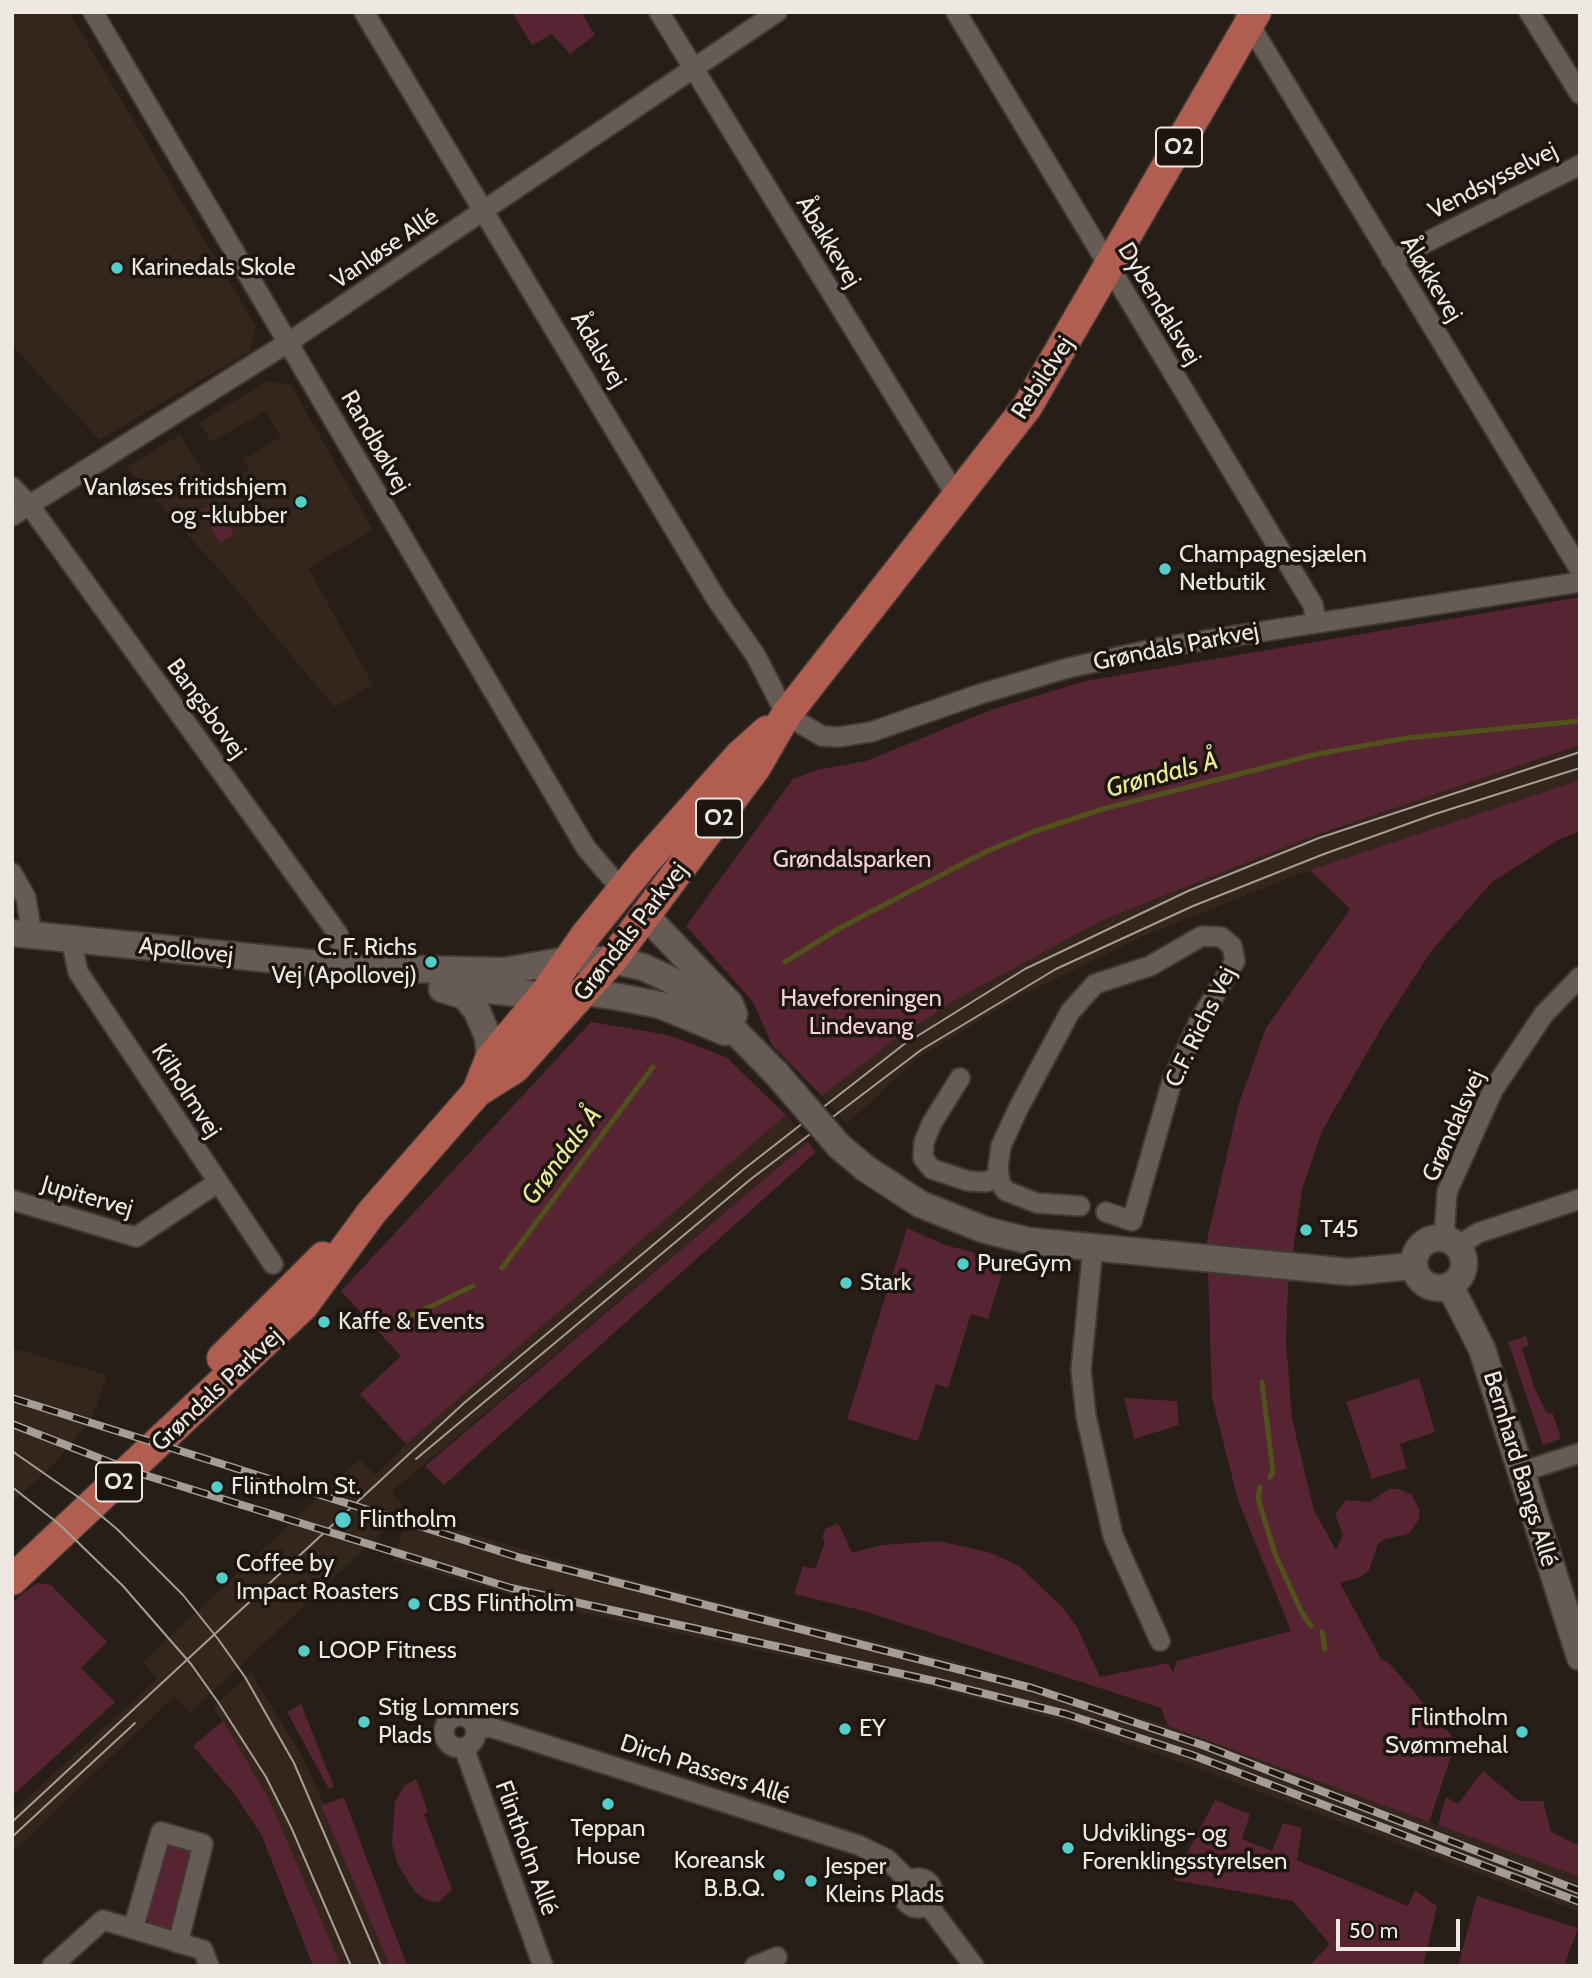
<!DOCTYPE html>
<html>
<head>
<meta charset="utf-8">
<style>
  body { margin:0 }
  #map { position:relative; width:1592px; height:1978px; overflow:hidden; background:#271e18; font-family:Cabin,sans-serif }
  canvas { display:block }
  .frame { position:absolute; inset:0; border:14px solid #eee8e3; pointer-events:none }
  .scale { position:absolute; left:1336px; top:1919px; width:124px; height:32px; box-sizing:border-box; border:4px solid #eee8e3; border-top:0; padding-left:9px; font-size:21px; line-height:24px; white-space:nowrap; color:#eee8e3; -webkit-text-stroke:5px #1d150f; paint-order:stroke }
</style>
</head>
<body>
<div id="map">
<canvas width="1592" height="1978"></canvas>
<div class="frame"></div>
<div class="scale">50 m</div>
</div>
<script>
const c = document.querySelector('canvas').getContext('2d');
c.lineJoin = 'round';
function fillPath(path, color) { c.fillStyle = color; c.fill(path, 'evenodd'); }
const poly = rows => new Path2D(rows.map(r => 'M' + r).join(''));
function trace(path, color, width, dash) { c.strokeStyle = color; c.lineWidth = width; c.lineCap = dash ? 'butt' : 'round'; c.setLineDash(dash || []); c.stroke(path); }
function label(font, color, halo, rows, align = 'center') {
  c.font = font + ' Cabin,sans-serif'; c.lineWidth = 7; c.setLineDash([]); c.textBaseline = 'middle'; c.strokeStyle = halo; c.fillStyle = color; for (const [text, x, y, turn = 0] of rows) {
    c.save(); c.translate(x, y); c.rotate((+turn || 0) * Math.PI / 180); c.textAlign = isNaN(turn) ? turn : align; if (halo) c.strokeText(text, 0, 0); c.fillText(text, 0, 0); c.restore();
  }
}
fillPath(poly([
  [12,12,69,12,256,327,250,351,99,440,12,345],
  [268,381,291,385,373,530,308,568,373,685,334,707,225,576,126,467,180,435,213,489,249,470,243,459,281,437,265,411,212,442,199,423],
  [1580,745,1580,780,1310,870,1146,935,1018,997,918,1058,847,1124,822,1096,898,1037,959,998,1103,920,1313,836],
  [786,1115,808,1142,391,1492,407,1509,190,1713,174,1696,12,1853,12,1812,157,1679,143,1662,359,1459,375,1475,406,1444],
  [12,1348,107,1375,92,1418,57,1461,14,1501],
  [407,1515,600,1572,960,1662,1168,1726,1580,1877,1580,1912,1185,1764,1058,1720,932,1688,550,1606,393,1560],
  [251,1672,303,1758,324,1804,344,1797,407,1966,341,1966,269,1799,213,1707]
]), '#34261c');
fillPath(poly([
  [512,12,581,12,595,35,570,54,552,34,532,45],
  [215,503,234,534,220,543,201,511],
  [1580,597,1580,745,1313,836,1103,920,959,998,898,1037,822,1096,772,1045,753,1002,686,926,793,779,816,770,866,761,991,710,1085,681],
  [1580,780,1580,831,1558,840,1492,882,1432,950,1382,1027,1323,1129,1302,1189,1288,1286,1286,1341,1292,1419,1314,1511,1336,1550,1343,1535,1335,1514,1346,1500,1370,1502,1389,1489,1399,1489,1412,1495,1420,1511,1419,1519,1409,1534,1385,1539,1378,1544,1369,1570,1358,1578,1340,1583,1381,1659,1389,1663,1456,1741,1429,1822,1168,1726,1161,1708,864,1611,794,1594,803,1566,815,1569,825,1542,822,1538,825,1529,838,1523,852,1553,882,1545,939,1541,991,1553,1019,1566,1062,1607,1077,1627,1100,1677,1168,1663,1173,1673,1177,1661,1291,1631,1238,1500,1212,1397,1207,1240,1239,1103,1266,1028,1350,909,1310,870],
  [591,1022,668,1035,726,1057,786,1115,406,1444,360,1394,401,1356,341,1291],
  [808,1142,816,1152,444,1485,425,1466],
  [907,1228,945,1245,1006,1261,988,1319,971,1314,948,1388,936,1384,918,1441,847,1419],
  [1526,1336,1529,1345,1522,1348,1534,1387,1546,1412,1553,1414,1561,1439,1543,1445,1508,1342],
  [1419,1378,1435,1432,1400,1444,1407,1468,1372,1479,1346,1402],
  [1124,1398,1177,1401,1179,1425,1134,1439],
  [37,1583,51,1585,107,1642,81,1668,115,1702,12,1796,12,1602],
  [301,1704,334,1787,329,1789,287,1712],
  [223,1721,269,1799,341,1966,313,1966,262,1836,233,1792,193,1746],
  [1483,1771,1519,1801,1543,1801,1551,1832,1580,1846,1580,1877,1438,1825,1446,1797,1458,1804],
  [416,1779,428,1812,424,1814,452,1889,439,1902,428,1901,416,1893,398,1865,392,1843,395,1802,404,1786],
  [344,1797,346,1804,407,1966,390,1966,321,1806],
  [1215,1800,1250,1814,1242,1839,1272,1851,1283,1823,1302,1828,1297,1860,1408,1906,1415,1890,1437,1906,1423,1966,1309,1966,1330,1944,1293,1901,1173,1880],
  [167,1842,194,1850,174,1927,165,1929,150,1925,146,1917],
  [1477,1896,1578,1928,1564,1966,1458,1966]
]), '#572433');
trace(poly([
  [785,962,840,928,985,852,1033,832,1103,809,1317,754,1407,738,1580,721],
  [502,1268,653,1067],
  [404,1319,473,1286],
  [1262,1382,1273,1472,1270,1477],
  [1260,1487,1258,1498,1275,1554,1302,1613,1311,1626],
  [1322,1632,1325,1649]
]), '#515219', 5);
const street = poly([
  [93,12,586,848,622,890],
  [364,12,717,600,756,656,786,715,822,736,838,737,871,732,980,694,1068,668,1163,647,1580,582],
  [659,12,957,497],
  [956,12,1313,605,1316,622],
  [1529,12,1580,94],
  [1245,17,1580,570],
  [1391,260,1580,165],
  [12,487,30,506,338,934,346,967],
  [12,516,289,342,777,12],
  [12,873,26,898,32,935],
  [71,939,78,972,273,1264],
  [960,1078,932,1123,924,1142,923,1158,932,1169,968,1181,986,1182,999,1176],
  [12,1200,136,1237,217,1183],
  [1080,1206,1037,1203,1006,1191,1000,1183,998,1167,1001,1146,1019,1107,1070,1012,1095,984,1150,966,1202,936,1221,937,1232,946,1235,961,1200,1020,1172,1081,1132,1221,1106,1212],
  [1444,1238,1447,1192,1493,1090,1544,1014,1580,977],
  [1458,1246,1478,1233,1580,1199],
  [1093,1247,1081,1370,1086,1416,1113,1536,1160,1641],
  [1521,1472,1580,1453],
  '444 1732a16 16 0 1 1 32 0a16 16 0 1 1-32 0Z',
  [476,1730,490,1727,858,1845,887,1859,909,1881],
  [464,1748,543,1966],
  '903 1893a15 15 0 1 1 30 0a15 15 0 1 1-30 0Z',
  [928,1905,974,1966],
  [133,1929,161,1832,203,1844,178,1943],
  [52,1966,103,1920,203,1950,209,1966],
  [755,1966,777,1957]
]);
const secondary = poly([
  [646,916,730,1004,734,1014],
  [12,933,359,968,504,971,568,960,612,960,643,967,669,979,711,1007,776,1073],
  [452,986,543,996,585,992,619,997,660,1005,725,1032],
  [442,989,465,996,477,1011,488,1037,490,1059],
  [839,1146,865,1168,920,1204,985,1230,1029,1241,1350,1272,1413,1266],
  '1414 1263a25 25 0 1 1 50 0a25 25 0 1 1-50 0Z',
  [1450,1286,1482,1349,1580,1657]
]);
const primary = poly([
  [477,1092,490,1059,543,996,585,936,644,863,740,755,767,731],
  [222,1358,323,1257],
  [12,1580,303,1306,372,1212,477,1092,515,1068,612,960,756,767,786,715,1027,407,1256,12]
]);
trace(street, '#413935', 23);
trace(secondary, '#413935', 30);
trace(primary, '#413935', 33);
trace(street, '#675c55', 19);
trace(secondary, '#675c55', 26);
trace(primary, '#b15e51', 30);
trace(poly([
  [12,1451,81,1499,117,1529,183,1595,218,1639,245,1677,294,1763,381,1966],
  [416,1459,751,1179,921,1050,1056,969,1193,906,1324,854,1435,814,1580,768],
  [12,1487,59,1524,123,1586,191,1664,218,1702,266,1777,291,1827,351,1966],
  [12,1822,464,1403,744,1169,903,1045,1025,969,1188,891,1319,838,1580,752],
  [12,1837,135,1723]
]), '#a59e98', 2);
const rail = poly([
  [12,1398,521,1558,1032,1688,1205,1746,1580,1891],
  [12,1424,135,1472,511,1588,934,1681,1066,1714,1192,1755,1580,1902]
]);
trace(rail, '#a59e98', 8);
trace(rail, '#1d150f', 5, [16]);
const secondaryBridge = poly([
  [776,1073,839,1146]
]);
trace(secondaryBridge, '#413935', 30, []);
trace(secondaryBridge, '#675c55', 26);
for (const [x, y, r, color] of [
  [117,268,7,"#53cdc9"],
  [301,502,7,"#53cdc9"],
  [1165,569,7,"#53cdc9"],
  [431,962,7,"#53cdc9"],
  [1306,1230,7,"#53cdc9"],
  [963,1264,7,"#53cdc9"],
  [846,1283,7,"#53cdc9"],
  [324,1322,7,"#53cdc9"],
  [217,1487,7,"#53cdc9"],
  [343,1520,9,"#53cdc9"],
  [222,1578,7,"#53cdc9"],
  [414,1604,7,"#53cdc9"],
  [304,1651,7,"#53cdc9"],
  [364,1722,7,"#53cdc9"],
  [845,1729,7,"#53cdc9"],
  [1522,1732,7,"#53cdc9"],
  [608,1804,7,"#53cdc9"],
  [1068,1848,7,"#53cdc9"],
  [779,1875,7,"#53cdc9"],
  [811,1881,7,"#53cdc9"]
]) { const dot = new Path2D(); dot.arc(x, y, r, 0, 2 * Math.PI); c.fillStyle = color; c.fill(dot); trace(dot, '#1d150f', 2.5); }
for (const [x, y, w] of [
  [1179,147,46],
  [719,818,46],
  [119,1482,46]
]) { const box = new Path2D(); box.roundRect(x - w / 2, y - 19.5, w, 39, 5); c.fillStyle = '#1d150f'; c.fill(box); trace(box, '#eee8e3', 2); }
label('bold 23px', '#eee8e3', null, [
  ["O2",1179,147],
  ["O2",719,818],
  ["O2",119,1482]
]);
label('24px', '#eee8e3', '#1d150f', [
  ["Vendsysselvej",1493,181,-27],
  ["Åbakkevej",828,242,59],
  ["Vanløse Allé",385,249,-34],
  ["Åløkkevej",1431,279,59],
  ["Dybendalsvej",1159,304,59],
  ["Ådalsvej",598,350,59],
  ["Rebildvej",1043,378,-57],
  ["Randbølvej",375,442,60],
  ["Grøndals Parkvej",1176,647,-11],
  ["Bangsbovej",206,709,54],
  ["Grøndals Parkvej",631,932,-52],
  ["Apollovej",186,951,6],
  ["C.F. Richs Vej",1201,1027,-64],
  ["Kilholmvej",186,1091,57],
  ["Grøndalsvej",1454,1126,-66],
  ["Jupitervej",87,1197,16],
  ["Grøndals Parkvej",217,1390,-43],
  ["Bernhard Bangs Allé",1520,1469,73],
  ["Dirch Passers Allé",705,1770,18],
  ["Flintholm Allé",526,1848,70]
]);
label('24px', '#eee8e3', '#1d150f', [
  ["Karinedals Skole",131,268],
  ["Vanløses fritidshjem",287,488,"right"],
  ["og -klubber",287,516,"right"],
  ["Champagnesjælen",1179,555],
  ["Netbutik",1179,583],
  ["C. F. Richs",417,948,"right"],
  ["Vej (Apollovej)",417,976,"right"],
  ["T45",1320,1230],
  ["PureGym",977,1264],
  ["Stark",860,1283],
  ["Kaffe & Events",338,1322],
  ["Flintholm St.",231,1487],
  ["Flintholm",359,1520],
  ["Coffee by",236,1564],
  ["Impact Roasters",236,1592],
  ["CBS Flintholm",428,1604],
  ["LOOP Fitness",318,1651],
  ["Stig Lommers",378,1708],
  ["Plads",378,1736],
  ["Flintholm",1508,1718,"right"],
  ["Svømmehal",1508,1746,"right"],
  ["EY",859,1729],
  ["Teppan",608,1829,"center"],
  ["House",608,1857,"center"],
  ["Udviklings- og",1082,1834],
  ["Forenklingsstyrelsen",1082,1862],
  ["Koreansk",765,1861,"right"],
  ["B.B.Q.",765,1889,"right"],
  ["Jesper",825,1867],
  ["Kleins Plads",825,1895]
], 'left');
label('24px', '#f6d1d9', '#1d150f', [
  ["Grøndalsparken",852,860],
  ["Haveforeningen",861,999],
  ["Lindevang",861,1027]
]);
label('italic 26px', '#e7eb95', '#1d150f', [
  ["Grøndals Å",1162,775,-15],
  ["Grøndals Å",562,1156,-53]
]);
</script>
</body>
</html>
